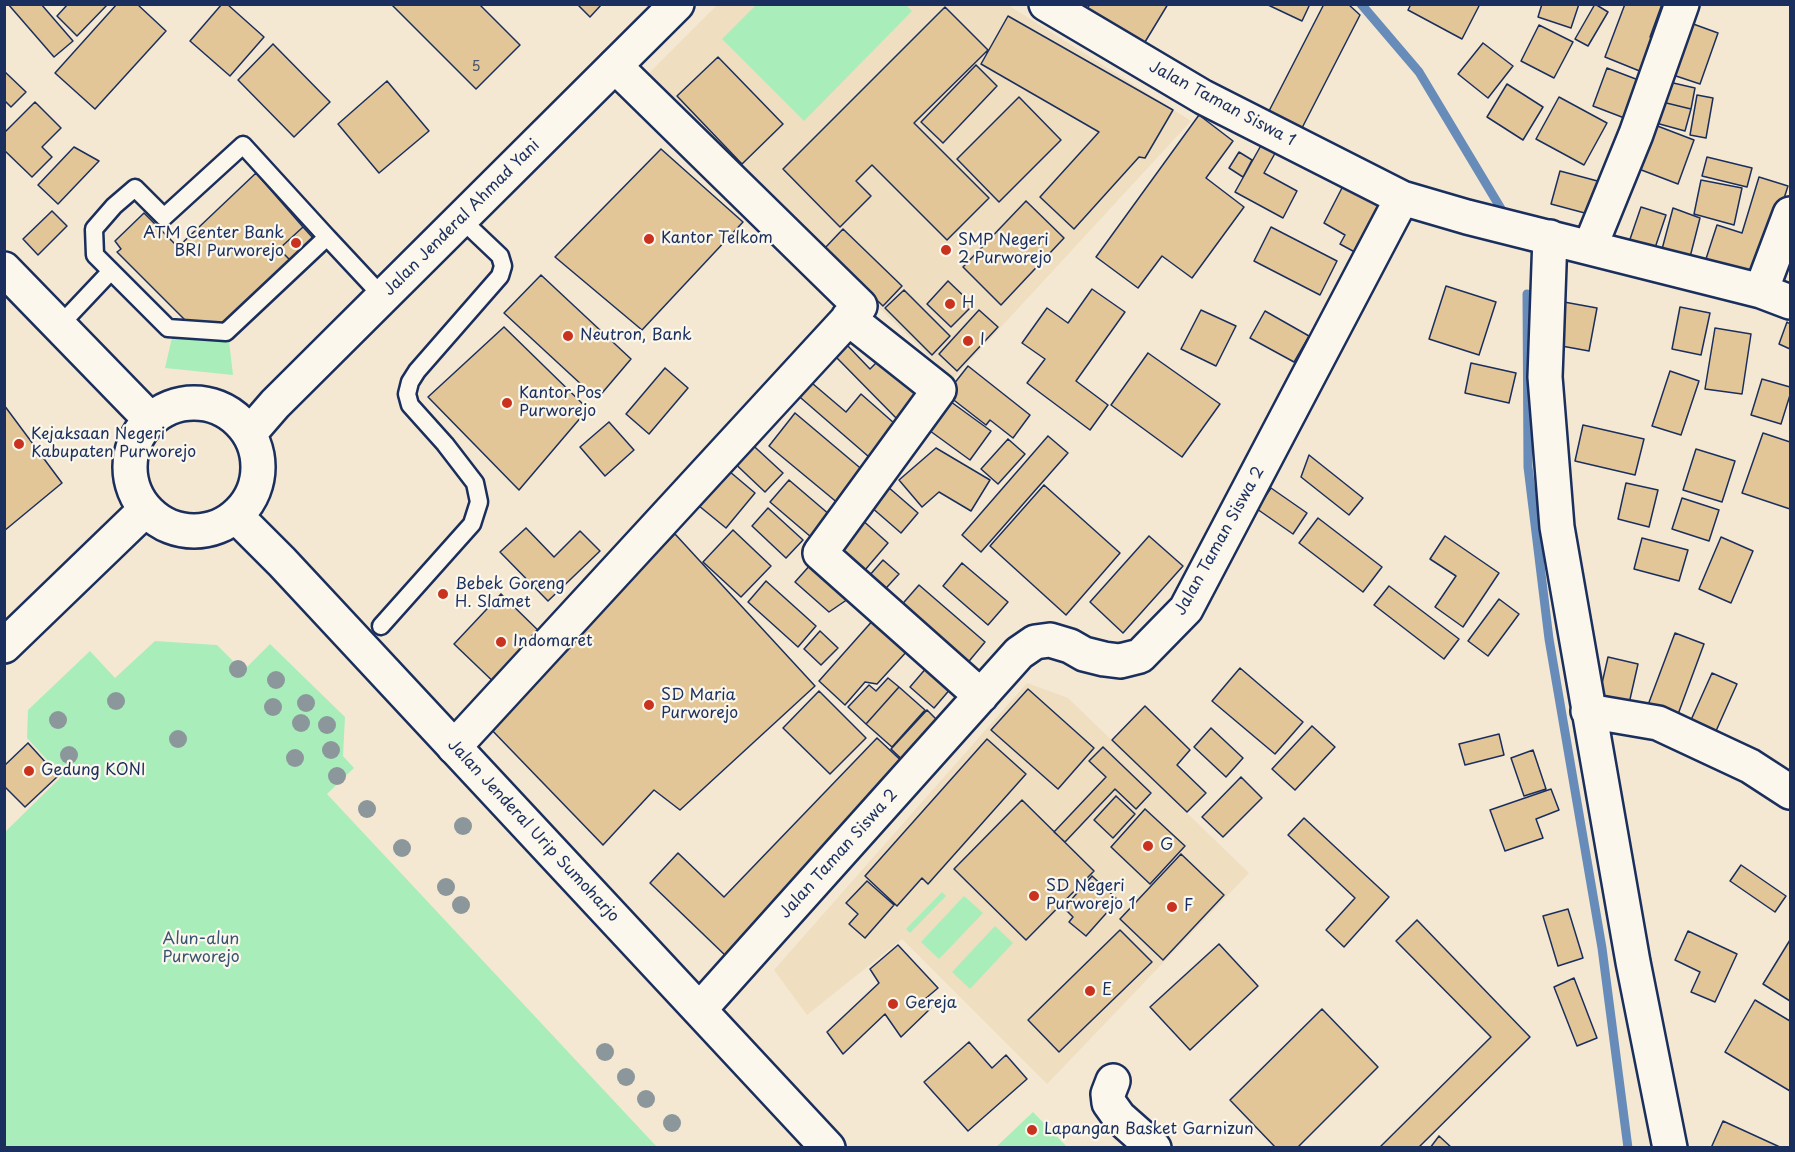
<!DOCTYPE html>
<html>
<head>
<meta charset="utf-8">
<style>
  body { margin:0 }
  #map { position:relative; width:1795px; height:1152px; overflow:hidden; background:#f4e8d2; font-family:"Playpen Sans",sans-serif }
  canvas { display:block }
  .frame { position:absolute; inset:0; border:6px solid #1b2f5e; pointer-events:none }
</style>
</head>
<body>
<div id="map">
<canvas width="1795" height="1152"></canvas>
<div class="frame"></div>
</div>
<script>
const c = document.querySelector('canvas').getContext('2d');
c.lineJoin = 'round';
function fillPath(path, color) { c.fillStyle = color; c.fill(path, 'evenodd'); }
const poly = rows => new Path2D(rows.map(r => 'M' + r).join(''));
function trace(path, color, width, dash) { c.strokeStyle = color; c.lineWidth = width; c.lineCap = dash ? 'butt' : 'round'; c.setLineDash(dash || []); c.stroke(path); }
function label(font, color, halo, rows, align = 'center') {
  c.font = font + ' "Playpen Sans",sans-serif'; c.lineWidth = 4.5; c.setLineDash([]); c.textBaseline = 'middle'; c.strokeStyle = halo; c.fillStyle = color; for (const [text, x, y, turn = 0] of rows) {
    c.save(); c.translate(x, y); c.rotate((+turn || 0) * Math.PI / 180); c.textAlign = isNaN(turn) ? turn : align; if (halo) c.strokeText(text, 0, 0); c.fillText(text, 0, 0); c.restore();
  }
}
fillPath(poly([
  [717,5,1008,5,1191,121,953,379,643,79],
  [1027,683,1068,698,1249,873,1047,1084,902,939,807,1015,774,970]
]), '#efdec0');
fillPath(poly([
  [905,4,912,11,804,121,722,39,756,5],
  [228,332,233,375,165,368,173,333],
  [155,641,217,645,243,671,270,644,345,717,343,756,354,768,327,794,657,1147,5,1147,5,832,62,776,27,738,28,710,90,651,115,678],
  [942,892,946,896,910,933,906,929],
  [964,896,983,913,939,959,921,942],
  [995,926,1013,943,970,989,952,972],
  [1033,1112,1067,1147,996,1147]
]), '#a9eeba');
trace(poly([
  [1361,4,1419,72,1503,212],
  [1527,294,1528,467,1549,639,1602,948,1628,1148]
]), '#688cba', 9);
const building = poly([
  [8,4,41,4,73,41,54,57,8,4],
  [68,4,108,4,77,36,57,16,68,4],
  [117,4,137,4,166,31,95,109,55,73,117,4],
  [222,4,227,4,264,37,230,76,190,41,222,4],
  [391,4,479,4,520,45,476,89,391,4],
  [577,4,602,4,590,17,577,4],
  [1090,4,1168,4,1142,47,1085,12,1090,4],
  [1266,4,1310,4,1302,21,1266,4],
  [1324,4,1348,4,1360,15,1302,128,1269,111,1324,4],
  [1411,4,1480,4,1462,39,1408,10,1411,4],
  [1542,4,1579,4,1571,28,1538,17,1542,4],
  [1595,4,1608,12,1588,46,1575,39,1595,4],
  [1625,4,1662,4,1650,37,1660,41,1647,74,1605,57,1625,4],
  [945,7,988,50,914,123,989,198,947,240,872,165,856,181,871,196,840,227,783,169,945,7],
  [1008,16,1173,110,1145,158,1139,157,1074,229,1040,197,1099,132,981,64,1008,16],
  [1685,21,1718,33,1700,84,1667,73,1685,21],
  [1539,25,1573,42,1554,78,1521,61,1539,25],
  [1483,43,1513,66,1488,98,1458,74,1483,43],
  [273,44,330,102,294,137,238,80,273,44],
  [718,57,783,124,742,164,677,96,718,57],
  [976,65,997,86,943,143,921,122,976,65],
  [1607,68,1641,81,1627,119,1593,106,1607,68],
  [4,71,26,92,11,107,4,100,4,71],
  [1656,79,1695,88,1691,109,1650,99,1656,79],
  [387,81,429,131,379,173,338,124,387,81],
  [1507,84,1543,107,1523,140,1487,117,1507,84],
  [1697,95,1713,98,1706,138,1690,135,1697,95],
  [1019,97,1061,140,999,202,957,159,1019,97],
  [1559,97,1607,123,1584,165,1536,139,1559,97],
  [1650,99,1691,109,1685,131,1645,120,1650,99],
  [35,102,61,128,42,147,52,157,32,177,4,150,4,133,35,102],
  [1199,115,1233,141,1206,178,1244,207,1192,278,1162,256,1138,288,1096,257,1199,115],
  [1647,122,1694,140,1678,184,1631,166,1647,122],
  [1264,140,1278,148,1264,173,1297,191,1283,218,1235,192,1264,140],
  [74,147,99,161,58,204,38,185,74,147],
  [661,149,743,222,642,330,555,257,661,149],
  [1239,152,1252,160,1243,177,1229,168,1239,152],
  [1707,157,1752,168,1747,187,1702,176,1707,157],
  [1560,171,1605,183,1596,216,1551,204,1560,171],
  [256,173,303,227,279,249,290,260,224,325,188,323,117,252,121,249,115,241,144,213,178,247,256,173],
  [1759,177,1788,186,1757,282,1704,265,1717,225,1742,233,1759,177],
  [1701,180,1742,188,1734,225,1694,214,1701,180],
  [1343,186,1387,210,1362,256,1340,244,1345,235,1324,223,1343,186],
  [1026,201,1064,238,1001,305,963,267,1026,201],
  [1641,207,1666,215,1653,254,1628,245,1641,207],
  [1673,208,1700,218,1689,261,1661,253,1673,208],
  [52,211,67,226,38,255,23,239,52,211],
  [303,227,313,238,290,260,279,249,303,227],
  [1271,227,1337,261,1320,295,1254,261,1271,227],
  [843,229,902,286,883,306,824,249,843,229],
  [541,275,631,359,597,399,504,313,541,275],
  [948,281,973,305,951,327,927,304,948,281],
  [1446,286,1496,302,1479,355,1429,339,1446,286],
  [1092,289,1125,312,1076,381,1108,405,1090,430,1027,383,1045,359,1022,343,1047,308,1068,323,1092,289],
  [904,290,950,336,932,355,885,308,904,290],
  [1564,302,1597,308,1589,351,1556,345,1564,302],
  [1680,307,1710,313,1701,355,1672,349,1680,307],
  [979,310,998,327,957,371,939,354,979,310],
  [1201,310,1236,326,1216,366,1181,349,1201,310],
  [1265,311,1309,336,1294,362,1250,338,1265,311],
  [1787,322,1790,324,1790,349,1779,344,1787,322],
  [504,327,588,409,519,490,428,397,504,327],
  [1715,328,1751,334,1742,394,1705,389,1715,328],
  [847,345,870,369,886,353,926,395,899,421,836,357,847,345],
  [1148,353,1220,404,1182,457,1111,405,1148,353],
  [1471,363,1516,373,1509,403,1465,393,1471,363],
  [968,366,1030,415,1013,438,990,420,986,425,946,394,968,366],
  [665,368,688,388,649,434,626,414,665,368],
  [1670,371,1699,381,1681,435,1652,426,1670,371],
  [806,378,846,412,861,394,903,431,876,463,794,392,806,378],
  [1762,379,1790,387,1790,395,1781,424,1751,415,1762,379],
  [947,399,991,431,970,460,926,428,947,399],
  [4,405,62,483,4,531,4,405],
  [795,413,865,472,839,504,769,446,795,413],
  [609,422,634,450,605,476,580,447,609,422],
  [1583,425,1644,439,1635,475,1575,461,1583,425],
  [1763,433,1790,442,1790,509,1742,493,1763,433],
  [1048,436,1068,453,981,552,962,535,1048,436],
  [745,438,783,473,765,492,727,456,745,438],
  [1008,439,1025,454,998,484,981,469,1008,439],
  [936,448,990,480,971,511,939,492,922,507,899,480,936,448],
  [1696,449,1735,461,1722,502,1683,490,1696,449],
  [1309,455,1363,498,1349,515,1301,477,1309,455],
  [723,466,755,493,726,528,693,501,723,466],
  [789,480,830,515,811,537,770,502,789,480],
  [880,480,918,513,901,533,863,500,880,480],
  [1626,483,1658,490,1649,527,1618,519,1626,483],
  [1044,485,1120,553,1066,615,990,546,1044,485],
  [1271,488,1307,513,1293,534,1257,509,1271,488],
  [1682,498,1719,510,1709,541,1672,529,1682,498],
  [768,508,803,540,786,558,752,526,768,508],
  [860,518,888,543,859,577,831,553,860,518],
  [1318,518,1382,567,1363,592,1299,543,1318,518],
  [526,528,554,557,580,531,600,551,548,601,500,552,526,528],
  [733,530,771,566,741,597,703,562,733,530],
  [675,534,815,686,680,810,654,790,603,845,486,724,675,534],
  [1149,536,1183,566,1123,633,1090,602,1149,536],
  [1445,536,1499,573,1463,627,1435,607,1456,576,1430,559,1445,536],
  [1721,537,1753,551,1731,603,1699,589,1721,537],
  [1642,538,1688,550,1679,581,1634,569,1642,538],
  [883,560,899,574,877,598,862,584,883,560],
  [812,563,851,597,829,612,795,582,812,563],
  [962,563,1008,602,988,625,943,586,962,563],
  [766,581,816,626,798,647,748,602,766,581],
  [919,585,985,642,965,666,898,609,919,585],
  [1389,586,1459,639,1444,659,1374,605,1389,586],
  [501,594,548,640,501,689,454,644,501,594],
  [1499,599,1519,614,1488,656,1468,641,1499,599],
  [875,618,909,649,877,684,865,682,845,705,819,681,875,618],
  [820,631,838,648,821,665,804,649,820,631],
  [1675,633,1704,644,1677,717,1648,705,1675,633],
  [1608,657,1638,664,1628,708,1598,701,1608,657],
  [934,659,958,680,934,708,910,687,934,659],
  [1240,668,1303,722,1275,754,1212,701,1240,668],
  [1712,673,1737,684,1716,731,1691,720,1712,673],
  [888,678,899,687,866,724,848,707,869,685,876,691,888,678],
  [899,687,925,710,892,747,866,724,899,687],
  [1028,689,1094,748,1058,789,991,730,1028,689],
  [819,691,866,738,830,774,783,728,819,691],
  [1145,706,1190,750,1177,765,1206,793,1187,812,1112,740,1145,706],
  [927,710,945,728,909,766,891,749,927,710],
  [1312,726,1335,747,1295,790,1272,769,1312,726],
  [1211,728,1243,758,1226,777,1194,747,1211,728],
  [1499,734,1504,755,1465,765,1459,744,1499,734],
  [877,738,909,768,727,957,650,883,678,853,724,897,877,738],
  [987,739,1026,774,928,884,922,878,897,906,865,876,987,739],
  [28,743,58,776,25,807,4,786,4,766,28,743],
  [1103,747,1151,793,1136,809,1115,789,1065,842,1054,832,1106,777,1089,761,1103,747],
  [1533,750,1546,789,1524,796,1511,758,1533,750],
  [1241,777,1262,798,1223,837,1202,817,1241,777],
  [1551,789,1559,810,1536,819,1543,838,1505,851,1490,810,1551,789],
  [1116,796,1135,814,1113,838,1094,820,1116,796],
  [1022,800,1094,871,1026,940,954,869,1022,800],
  [1145,809,1185,846,1150,884,1111,847,1145,809],
  [1304,818,1389,897,1344,947,1326,930,1355,898,1288,835,1304,818],
  [1181,854,1224,895,1163,960,1120,919,1181,854],
  [1741,865,1786,896,1775,912,1730,881,1741,865],
  [1092,876,1118,900,1086,936,1069,922,1073,917,1064,908,1092,876],
  [867,881,894,905,865,938,849,924,858,914,846,903,867,881],
  [1568,909,1583,958,1558,966,1543,916,1568,909],
  [1417,920,1530,1037,1418,1148,1379,1148,1491,1037,1396,941,1417,920],
  [1120,930,1152,962,1059,1052,1028,1020,1120,930],
  [1688,931,1737,954,1715,1002,1691,992,1700,972,1675,960,1688,931],
  [1790,940,1790,1001,1763,984,1790,940],
  [1219,944,1258,986,1190,1050,1150,1007,1219,944],
  [898,945,938,988,925,999,931,1008,901,1037,885,1014,843,1054,827,1032,879,983,870,969,898,945],
  [1574,978,1597,1038,1577,1046,1554,987,1574,978],
  [1755,1000,1790,1021,1790,1091,1725,1052,1755,1000],
  [1322,1009,1378,1067,1297,1148,1276,1148,1230,1100,1322,1009],
  [969,1042,992,1068,1006,1055,1027,1079,968,1131,924,1082,969,1042],
  [1723,1121,1782,1148,1711,1148,1723,1121],
  [1439,1136,1452,1148,1430,1148,1439,1136]
]);
fillPath(building, '#e2c697');
trace(building, '#1b2f5e', 1.5);
const lane = poly([
  [111,271,95,255,94,229,114,206,135,188,164,217,243,145,327,237],
  [60,325,111,271,168,328,226,332,327,237,383,297],
  [381,626,472,524,479,502,475,483,445,444,410,405,407,394,410,382,417,371,500,276,503,266,500,256,461,219]
]);
const street = poly([
  [1046,4,1203,97,1402,198,1467,217,1761,291,1790,302],
  [1550,237,1545,377,1557,527,1633,962,1670,1148],
  [1590,247,1636,134,1682,4],
  [1761,291,1790,214],
  [848,318,939,390,820,553,981,696],
  [1588,711,1658,723,1750,766,1790,792],
  [454,747,860,306,615,66],
  [700,1009,1019,653,1035,642,1050,640,1070,646,1084,654,1104,659,1120,661,1140,656,1186,609,1402,198],
  [1113,1081,1108,1094,1109,1103,1119,1117,1154,1148]
]);
const secondary = poly([
  [4,269,143,412,148,422],
  '130 467a64 64 0 1 1 128 0a64 64 0 1 1-128 0Z',
  [249,434,275,404,677,4],
  [236,516,282,562,828,1148],
  [4,646,145,510]
]);
trace(lane, '#1b2f5e', 21);
trace(street, '#1b2f5e', 38);
trace(secondary, '#1b2f5e', 38);
trace(lane, '#fbf7ec', 16);
trace(street, '#fbf7ec', 33);
trace(secondary, '#fbf7ec', 33);
c.fillStyle = '#8c979c';
for (const [x, y] of [
  [238,669],
  [276,680],
  [116,701],
  [306,703],
  [273,707],
  [58,720],
  [301,723],
  [327,725],
  [178,739],
  [331,750],
  [69,755],
  [295,758],
  [337,776],
  [367,809],
  [463,826],
  [402,848],
  [446,887],
  [461,905],
  [605,1052],
  [626,1077],
  [646,1099],
  [672,1123]
]) { c.beginPath(); c.arc(x, y, 9, 0, 2 * Math.PI); c.fill(); }
for (const [x, y, r, color] of [
  [649,239,6,"#c8321e"],
  [296,243,6,"#c8321e"],
  [946,250,6,"#c8321e"],
  [950,304,6,"#c8321e"],
  [568,336,6,"#c8321e"],
  [968,341,6,"#c8321e"],
  [507,403,6,"#c8321e"],
  [19,444,6,"#c8321e"],
  [443,594,6,"#c8321e"],
  [501,642,6,"#c8321e"],
  [649,705,6,"#c8321e"],
  [29,771,6,"#c8321e"],
  [1148,846,6,"#c8321e"],
  [1034,896,6,"#c8321e"],
  [1172,907,6,"#c8321e"],
  [1090,991,6,"#c8321e"],
  [893,1004,6,"#c8321e"],
  [1032,1130,6,"#c8321e"]
]) { const dot = new Path2D(); dot.arc(x, y, r, 0, 2 * Math.PI); c.fillStyle = color; c.fill(dot); trace(dot, '#fbf7ec', 2); }
label('14px', '#4d556c', null, [
  ["5",476,67]
]);
label('16px', '#1b2f5e', '#fbf7ec', [
  ["Jalan Taman Siswa 1",1222,104,28],
  ["Jalan Jenderal Ahmad Yani",462,218,-45],
  ["Jalan Taman Siswa 2",1220,541,-61],
  ["Jalan Jenderal Urip Sumoharjo",533,831,47],
  ["Jalan Taman Siswa 2",839,854,-48]
]);
label('16px', '#1b2f5e', '#fbf7ec', [
  ["ATM Center Bank",284,234,"right"],
  ["BRI Purworejo",284,252,"right"],
  ["Kantor Telkom",661,239],
  ["SMP Negeri",958,241],
  ["2 Purworejo",958,259],
  ["H",962,304],
  ["Neutron, Bank",580,336],
  ["I",980,341],
  ["Kantor Pos",519,394],
  ["Purworejo",519,412],
  ["Kejaksaan Negeri",31,435],
  ["Kabupaten Purworejo",31,453],
  ["Bebek Goreng",455,585],
  ["H. Slamet",455,603],
  ["Indomaret",513,642],
  ["SD Maria",661,696],
  ["Purworejo",661,714],
  ["Gedung KONI",41,771],
  ["G",1160,846],
  ["SD Negeri",1046,887],
  ["Purworejo 1",1046,905],
  ["F",1184,907],
  ["E",1102,991],
  ["Gereja",905,1004],
  ["Lapangan Basket Garnizun",1044,1130]
], 'left');
label('16px', '#375570', '#fbf7ec', [
  ["Alun-alun",201,940],
  ["Purworejo",201,958]
]);
</script>
</body>
</html>
